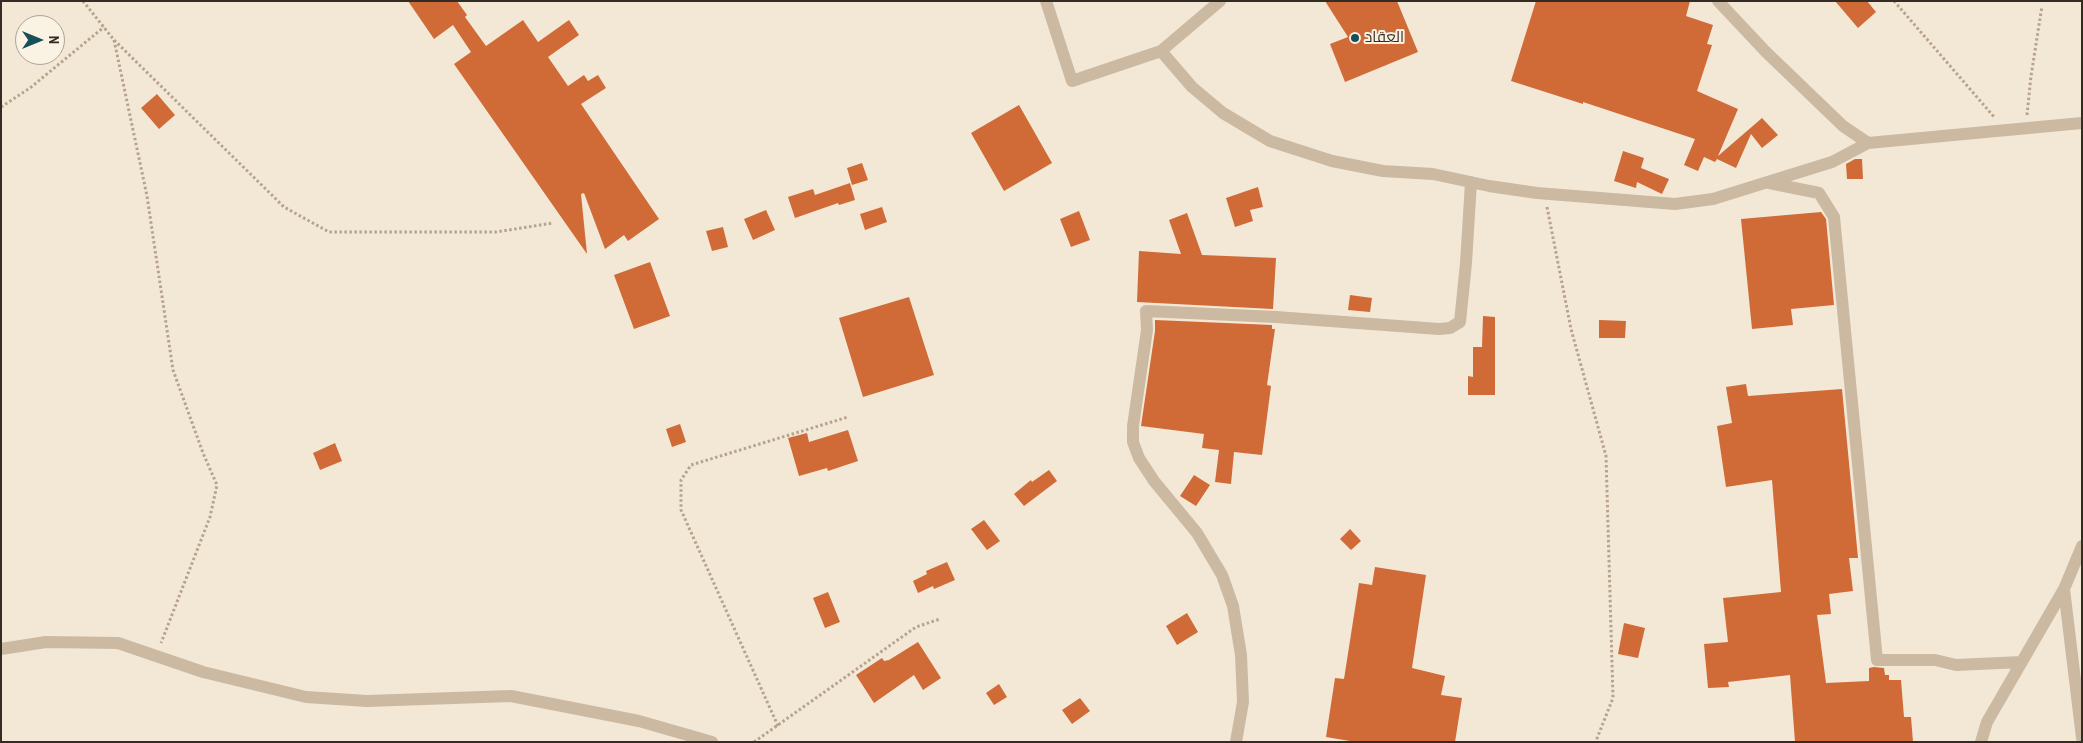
<!DOCTYPE html>
<html>
<head>
<meta charset="utf-8">
<style>
  body { margin:0 }
  #map { position:relative; width:2083px; height:743px; overflow:hidden; background:#f3e8d6; font-family:"Archivo Narrow",sans-serif }
  canvas { display:block }
  .frame { position:absolute; inset:0; border:2px solid #352b25; pointer-events:none }
  .north { position:absolute; left:15px; top:15px; width:50px; height:50px; box-sizing:border-box; background:#faf2e3; border:1px solid #aba297; border-radius:50%; rotate:90deg; font-size:14px; font-weight:700; line-height:20px; text-align:center; color:#352b25 }
  .north::after { content:''; display:block; margin:auto; width:18px; height:22px; background:#174f5a; clip-path:polygon(50% 0,100% 100%,50% 72%,0 100%) }
</style>
</head>
<body>
<div id="map">
<canvas width="2083" height="743"></canvas>
<div class="frame"></div>
<div class="north">N</div>
</div>
<script>
const c = document.querySelector('canvas').getContext('2d');
c.lineJoin = 'round';
function fillPath(path, color) { c.fillStyle = color; c.fill(path, 'evenodd'); }
const poly = rows => new Path2D(rows.map(r => 'M' + r).join(''));
function trace(path, color, width, dash) { c.strokeStyle = color; c.lineWidth = width; c.lineCap = dash ? 'butt' : 'round'; c.setLineDash(dash || []); c.stroke(path); }
function label(font, color, halo, rows, align = 'center') {
  c.font = font + ' "Archivo Narrow",Cairo,sans-serif'; c.lineWidth = 4; c.setLineDash([]); c.textBaseline = 'middle'; c.strokeStyle = halo; c.fillStyle = color; for (const [text, x, y, turn = 0] of rows) {
    c.save(); c.translate(x, y); c.rotate((+turn || 0) * Math.PI / 180); c.textAlign = isNaN(turn) ? turn : align; if (halo) c.strokeText(text, 0, 0); c.fillText(text, 0, 0); c.restore();
  }
}
fillPath(poly([
  [408,1,457,1,467,15,465,17,486,46,523,20,538,42,569,20,579,35,548,57,568,86,584,75,588,81,598,75,606,88,581,104,659,219,628,241,624,235,605,249,584,193,581,194,587,254,454,64,471,52,453,25,434,39],
  [1325,1,1397,1,1418,52,1345,82,1330,44,1348,37],
  [1536,1,1690,1,1686,16,1713,25,1707,44,1712,45,1697,91,1738,109,1718,156,1762,118,1778,135,1762,148,1751,134,1736,168,1717,159,1715,162,1704,157,1698,171,1684,165,1695,139,1583,102,1583,104,1511,81],
  [1835,1,1867,1,1876,12,1858,28],
  [157,94,175,115,159,129,141,108],
  [1019,105,1052,163,1004,191,971,133],
  [1623,151,1644,158,1641,168,1669,179,1662,194,1637,182,1636,188,1614,181],
  [1855,159,1862,159,1863,179,1847,179,1846,164],
  [862,163,868,180,852,185,847,168],
  [850,183,855,200,839,205,838,203,795,218,788,197,813,189,815,195],
  [1258,187,1263,207,1250,210,1253,221,1235,227,1226,198],
  [882,207,887,222,865,230,860,214],
  [766,210,775,230,753,240,744,219],
  [1079,211,1090,240,1071,247,1060,219],
  [1821,212,1826,219,1834,305,1791,309,1793,325,1752,329,1741,219],
  [1187,213,1202,255,1276,258,1273,309,1137,302,1139,251,1181,254,1169,220],
  [723,227,728,247,712,251,706,231],
  [650,262,670,316,634,329,614,275],
  [1350,295,1372,298,1370,312,1348,310],
  [909,297,934,375,863,397,839,318],
  [1483,316,1495,317,1495,395,1468,395,1468,376,1473,377,1473,347,1482,347],
  [1155,320,1272,325,1272,329,1275,329,1267,385,1271,386,1262,455,1234,452,1231,484,1215,482,1219,450,1202,448,1204,434,1141,426,1155,331],
  [1599,320,1626,321,1625,338,1599,338],
  [1746,384,1748,396,1842,389,1858,558,1849,558,1853,591,1829,594,1831,614,1817,615,1826,683,1869,681,1869,668,1874,667,1884,668,1885,675,1889,675,1889,680,1901,680,1904,717,1911,717,1913,742,1795,742,1790,675,1728,682,1729,687,1708,688,1704,644,1728,642,1723,598,1781,592,1772,480,1726,487,1717,426,1732,423,1726,387],
  [680,424,686,442,672,447,666,429],
  [848,430,858,461,828,471,827,468,799,476,788,438,807,433,809,442],
  [335,443,342,461,320,470,313,453],
  [1049,470,1057,481,1024,506,1014,494,1031,480,1032,482],
  [1194,475,1210,485,1196,506,1180,496],
  [984,520,1000,541,987,550,971,529],
  [1350,529,1361,541,1351,550,1340,539],
  [947,562,955,580,934,589,933,586,918,593,913,581,927,574,926,571],
  [1375,567,1426,575,1412,668,1445,676,1441,695,1462,698,1455,742,1356,742,1326,737,1335,678,1344,679,1359,583,1372,585],
  [828,592,840,622,825,628,813,598],
  [1187,613,1198,632,1177,645,1166,626],
  [1624,623,1645,628,1638,658,1618,654],
  [918,642,941,678,923,690,914,675,874,703,856,675,882,658,884,661,889,660],
  [999,684,1007,697,994,705,986,693],
  [1080,698,1090,711,1072,724,1062,710]
]), '#d06a37');
trace(poly([
  [83,1,114,40,284,207,329,232,496,232,553,223],
  [1894,1,1995,118],
  [114,40,147,196,173,370,203,453,217,485,210,517,161,643],
  [1,107,30,88,104,27],
  [2027,115,2031,76,2042,6],
  [1547,207,1571,329,1606,456,1613,698,1596,741],
  [778,726,681,510,681,480,691,465,848,417],
  [754,742,916,627,940,619]
]), '#b7a38c', 3, [2.5, 2.5]);
trace(poly([
  [1046,1,1072,81,1161,51,1220,1],
  [1718,1,1766,52,1843,126,1868,143,2082,123],
  [1161,51,1192,87,1223,113,1270,141,1332,161,1383,171,1433,174,1489,186,1537,193,1675,204,1713,199,1832,162,1868,143],
  [1769,183,1819,193,1834,217,1877,660,1935,660,1956,665,2022,662],
  [2064,589,2082,738],
  [1,649,46,642,118,643,203,672,306,697,367,701,511,696,639,721,712,742],
  [1236,742,1243,702,1241,655,1233,606,1222,575,1197,533,1154,481,1139,458,1133,442,1133,426,1147,330,1146,311,1276,317,1439,329,1450,328,1460,322,1466,263,1471,182],
  [1981,742,1987,722,2064,589,2082,546]
]), '#ccb9a1', 12);
for (const [x, y, r, color] of [
  [1355,38,5,"#174f5a"]
]) { const dot = new Path2D(); dot.arc(x, y, r, 0, 2 * Math.PI); c.fillStyle = color; c.fill(dot); trace(dot, '#faf2e3', 2); }
label('15px', '#352b25', '#faf2e3', [
  ["العقاد",1365,38]
], 'left');
</script>
</body>
</html>
